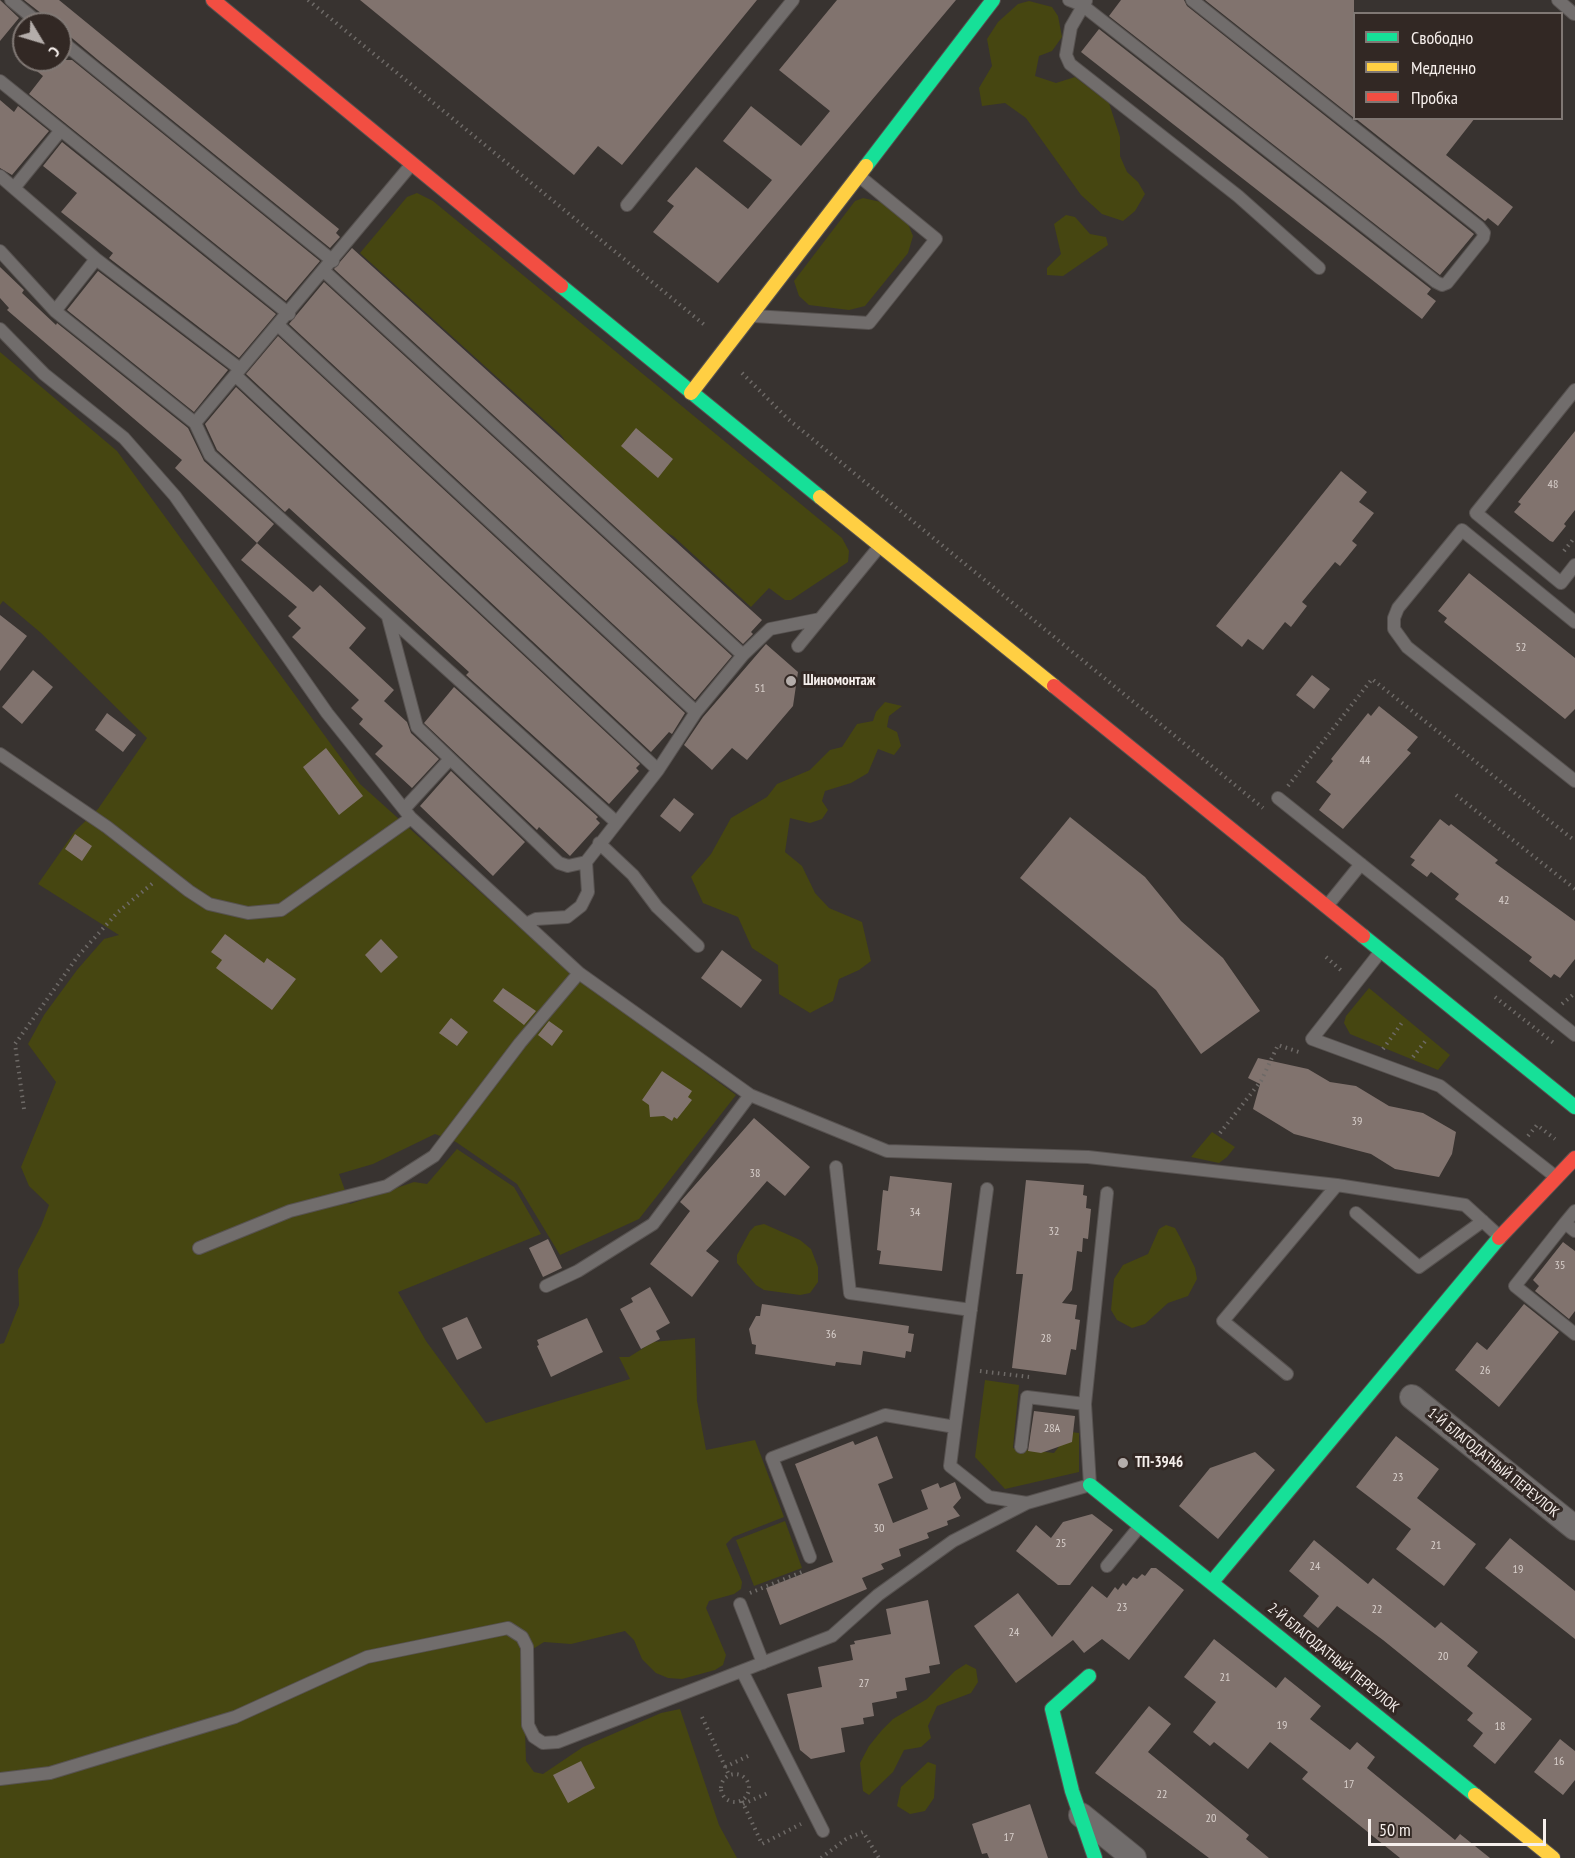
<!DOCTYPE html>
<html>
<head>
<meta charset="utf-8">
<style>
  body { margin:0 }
  #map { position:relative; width:1575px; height:1858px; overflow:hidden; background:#383330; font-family:"PT Sans Narrow",sans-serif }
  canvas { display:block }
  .legend { position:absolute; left:1353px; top:12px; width:210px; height:108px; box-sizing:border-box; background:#322824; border:2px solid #807874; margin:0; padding:8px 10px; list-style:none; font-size:18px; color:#f6efec }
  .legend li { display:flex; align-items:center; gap:12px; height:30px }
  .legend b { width:30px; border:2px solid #807874 }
  .north { position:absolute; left:12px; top:12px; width:60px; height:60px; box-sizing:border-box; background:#322824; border:2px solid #807874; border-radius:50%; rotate:128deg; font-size:16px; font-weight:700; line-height:24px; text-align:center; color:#f6efec }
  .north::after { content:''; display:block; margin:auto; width:21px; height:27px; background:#b4adaa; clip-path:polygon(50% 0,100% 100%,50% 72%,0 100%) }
  .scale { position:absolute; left:1368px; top:1819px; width:178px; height:27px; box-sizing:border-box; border:3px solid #f6efec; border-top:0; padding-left:8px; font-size:18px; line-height:21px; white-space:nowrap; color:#f6efec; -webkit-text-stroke:4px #322824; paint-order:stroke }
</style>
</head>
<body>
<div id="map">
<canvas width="1575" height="1858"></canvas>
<ul class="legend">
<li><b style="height:8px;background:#16e098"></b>Свободно</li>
<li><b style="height:8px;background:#ffcf43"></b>Медленно</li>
<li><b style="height:8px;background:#f24e42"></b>Пробка</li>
</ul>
<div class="north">С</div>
<div class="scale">50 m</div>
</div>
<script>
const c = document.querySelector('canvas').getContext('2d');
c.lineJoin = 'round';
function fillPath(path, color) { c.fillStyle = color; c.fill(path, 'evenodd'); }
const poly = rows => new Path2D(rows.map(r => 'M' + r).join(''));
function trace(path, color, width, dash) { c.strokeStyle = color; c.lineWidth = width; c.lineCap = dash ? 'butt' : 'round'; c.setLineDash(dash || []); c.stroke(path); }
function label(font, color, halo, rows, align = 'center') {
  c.font = font + ' "PT Sans Narrow",sans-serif'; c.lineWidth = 6; c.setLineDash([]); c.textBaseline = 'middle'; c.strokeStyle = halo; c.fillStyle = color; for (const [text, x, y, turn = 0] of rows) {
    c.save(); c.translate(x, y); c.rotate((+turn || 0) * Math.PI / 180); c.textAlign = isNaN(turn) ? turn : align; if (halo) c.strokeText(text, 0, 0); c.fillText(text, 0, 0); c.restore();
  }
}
fillPath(poly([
  [1029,1,1052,7,1058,16,1062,37,1052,51,1039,56,1035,76,1056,83,1075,77,1109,103,1120,137,1120,156,1127,172,1138,182,1145,194,1135,211,1123,221,1102,214,1081,195,1026,118,1005,103,982,106,979,88,992,66,987,39,998,22,1018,4],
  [417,193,433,201,842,538,849,551,848,562,791,600,785,600,769,588,751,607,673,536,650,524,581,462,561,435,360,253,407,197],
  [863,198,881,202,908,224,913,236,908,253,865,306,849,310,809,305,799,296,794,281,855,201],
  [1066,215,1075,217,1090,234,1106,237,1108,245,1063,276,1047,275,1047,268,1061,254,1054,224],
  [0,352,117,451,360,784,567,970,736,1095,639,1219,560,1255,517,1184,456,1142,435,1134,373,1164,339,1174,350,1204,414,1182,427,1184,457,1149,514,1187,541,1234,398,1292,426,1341,486,1423,630,1379,619,1357,629,1357,653,1342,695,1338,697,1401,706,1450,755,1440,784,1517,733,1537,726,1544,742,1582,741,1589,734,1594,709,1601,706,1608,726,1655,723,1665,715,1670,682,1679,668,1678,656,1673,642,1659,634,1640,625,1631,571,1644,544,1642,533,1649,524,1700,526,1761,534,1772,543,1774,583,1747,661,1713,680,1709,719,1825,737,1858,0,1858,0,1344,4,1343,19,1305,18,1270,41,1226,49,1205,29,1186,21,1167,56,1082,28,1044,44,1015,77,970,104,939,119,935,38,884,75,831,98,809,147,738,41,633,3,601,0,605],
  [885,702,902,706,889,716,887,727,897,732,901,746,894,755,878,749,868,773,851,783,825,791,822,801,828,810,822,819,810,823,790,818,785,852,802,866,815,893,829,908,862,922,871,961,859,970,839,979,833,1001,810,1013,779,994,778,965,752,948,738,917,703,903,691,877,711,854,731,818,767,797,777,784,810,770,830,750,842,747,857,724,873,721,876,712],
  [1369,988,1450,1055,1438,1070,1350,1034,1344,1023,1346,1016],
  [1212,1132,1235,1147,1227,1157,1219,1163,1191,1157],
  [764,1224,800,1240,811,1249,818,1267,818,1282,810,1293,800,1295,764,1290,756,1285,737,1263,737,1255,750,1231,755,1226],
  [1166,1225,1175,1228,1180,1237,1195,1268,1197,1279,1188,1296,1168,1303,1145,1324,1132,1328,1117,1320,1111,1310,1114,1279,1123,1265,1148,1254,1159,1229],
  [985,1380,1019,1385,1013,1448,1054,1453,1070,1432,1079,1433,1079,1472,1005,1489,975,1457],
  [785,1521,802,1568,754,1586,736,1540],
  [966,1664,976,1669,978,1682,971,1693,937,1706,928,1726,931,1738,921,1747,904,1750,893,1772,869,1795,863,1791,860,1763,869,1746,882,1730,893,1719,927,1699,955,1671],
  [928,1762,936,1765,934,1798,925,1811,910,1814,897,1806,901,1787]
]), '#464611');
fillPath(poly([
  [0,0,19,18,0,41],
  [24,0,59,0,339,229,336,233,340,237,330,248,98,60,60,28,60,24,55,24],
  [360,0,757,0,622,165,598,146,574,175],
  [837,0,956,0,718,283,653,232,674,206,667,201,696,167,748,209,772,180,723,141,751,106,801,146,830,111,779,70],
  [1121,0,1184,0,1187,6,1474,234,1440,275,1109,16],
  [1205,0,1354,0,1354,118],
  [1099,29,1431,289,1427,294,1436,301,1422,319,1081,52],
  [23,60,72,60,320,261,286,301,29,94,43,76],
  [0,100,14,112,18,106,49,131,12,175,0,168],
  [1355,118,1475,118,1446,155,1513,207,1498,226,1488,218,1485,221],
  [62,142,276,314,239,358,109,258,113,253,61,212,77,193,43,166],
  [352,248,762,620,751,632,753,634,743,644,334,269],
  [0,267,24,290,22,293,56,325,57,323,188,428,204,461,274,524,257,543,175,468,182,460,7,310,9,308,0,298],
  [98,271,228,370,194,412,67,310],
  [324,282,732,656,695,700,289,324],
  [278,336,685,713,672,734,669,732,651,752,246,374],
  [236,387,640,764,636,768,639,771,609,804,466,675,469,672,289,508,285,512,217,450,205,424],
  [636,428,673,459,658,478,621,446],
  [1575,431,1575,510,1564,524,1566,526,1553,542,1550,541,1514,512,1521,504,1518,502],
  [1341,471,1367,492,1359,502,1374,513,1352,541,1357,545,1340,566,1335,562,1302,602,1307,606,1291,627,1285,622,1263,650,1248,639,1242,647,1216,626],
  [257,543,313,592,320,585,366,628,349,648,394,690,384,701,407,722,411,733,439,759,412,788,375,754,383,746,359,724,363,719,351,708,359,700,292,637,301,628,288,616,297,607,241,560],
  [1469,573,1575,658,1575,709,1565,719,1444,622,1447,618,1438,611],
  [0,615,27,636,0,671],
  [766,644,798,672,793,706,747,760,732,748,712,770,684,745,703,717],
  [33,670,53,687,22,724,2,707],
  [1312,675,1330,689,1314,709,1296,695],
  [454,687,598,817,596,819,600,823,570,856,539,827,537,830,424,723],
  [1379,706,1418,737,1407,750,1411,753,1343,829,1319,810,1331,794,1316,782,1333,761,1331,759,1368,713,1371,716],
  [107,713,136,735,123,752,95,730],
  [326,748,363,796,339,815,303,767],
  [451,771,525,842,493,876,420,806],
  [674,798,694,814,680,832,660,816],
  [1070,817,1145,877,1181,921,1223,958,1260,1011,1201,1054,1156,990,1020,878],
  [1440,819,1449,826,1451,824,1498,860,1495,863,1575,921,1575,959,1560,978,1554,974,1551,978,1529,961,1532,957,1455,899,1459,894,1431,872,1427,877,1411,865,1415,860,1410,857],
  [75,834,92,846,82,861,65,849],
  [225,934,264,963,267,958,296,979,272,1010,216,968,222,960,211,952],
  [381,939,398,957,381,973,365,955],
  [722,950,762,980,741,1008,701,978],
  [503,988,536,1011,524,1025,493,1001],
  [451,1018,468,1032,457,1046,439,1033],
  [549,1021,563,1031,552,1046,538,1035],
  [1258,1058,1308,1069,1330,1082,1356,1086,1389,1106,1423,1113,1456,1132,1452,1154,1439,1177,1395,1169,1371,1154,1294,1134,1253,1109,1260,1084,1248,1078],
  [662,1071,692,1091,688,1097,692,1100,677,1119,674,1117,672,1121,664,1116,650,1117,649,1105,642,1100],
  [754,1118,810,1167,785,1196,767,1181,706,1251,719,1261,692,1297,650,1264,690,1211,680,1202],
  [890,1176,952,1183,942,1271,879,1264,881,1251,877,1250,883,1190,888,1191],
  [1026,1180,1084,1185,1083,1195,1087,1196,1086,1208,1091,1209,1088,1239,1083,1238,1082,1252,1077,1251,1072,1290,1062,1303,1077,1305,1075,1319,1080,1320,1076,1350,1071,1349,1066,1375,1012,1368,1023,1274,1016,1274],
  [548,1239,562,1268,543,1277,529,1248],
  [1563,1242,1575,1251,1575,1311,1569,1319,1535,1291,1539,1286,1533,1280],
  [650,1287,670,1323,656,1331,660,1339,641,1349,620,1309,633,1302,631,1298],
  [762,1304,909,1326,908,1333,914,1334,911,1352,906,1351,905,1358,863,1351,861,1365,836,1362,835,1366,755,1354,756,1345,752,1344,749,1329,756,1316,760,1316],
  [1524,1304,1559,1332,1499,1407,1455,1370,1477,1342,1487,1350],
  [467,1317,482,1348,457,1360,442,1328],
  [587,1318,603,1352,551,1377,537,1346,539,1345,537,1340],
  [1034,1411,1075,1416,1072,1442,1041,1453,1028,1451],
  [877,1436,893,1478,878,1484,893,1523,928,1509,921,1490,938,1483,940,1488,955,1482,961,1498,953,1507,960,1516,947,1521,948,1525,927,1533,929,1538,899,1549,901,1556,881,1564,884,1569,862,1578,867,1589,780,1625,766,1588,833,1562,795,1464,853,1441,855,1445],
  [1396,1436,1439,1469,1417,1498,1476,1544,1444,1586,1396,1549,1411,1529,1356,1487],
  [1255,1452,1275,1470,1218,1539,1179,1506,1210,1468],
  [1092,1514,1113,1530,1070,1585,1058,1585,1016,1551,1036,1525,1051,1538,1063,1522],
  [1510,1538,1575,1591,1575,1639,1485,1568],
  [1314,1540,1368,1584,1373,1578,1435,1628,1441,1622,1478,1652,1467,1666,1532,1719,1495,1764,1473,1746,1483,1733,1467,1720,1473,1713,1383,1640,1337,1606,1318,1628,1303,1616,1319,1596,1289,1571],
  [1151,1568,1156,1568,1184,1590,1129,1660,1102,1639,1084,1653,1073,1640,1016,1683,974,1626,1018,1593,1052,1637,1092,1586,1107,1598,1115,1587,1118,1590,1123,1583,1126,1586,1133,1577,1137,1579,1142,1574,1145,1576],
  [928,1600,940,1664,929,1666,930,1673,905,1678,907,1690,896,1692,897,1698,872,1703,874,1716,863,1718,864,1724,841,1728,845,1752,811,1759,800,1750,787,1694,822,1687,818,1667,853,1660,850,1645,855,1644,854,1641,891,1634,886,1609],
  [1214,1639,1276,1688,1285,1677,1321,1706,1310,1719,1350,1750,1357,1742,1375,1757,1367,1768,1455,1840,1460,1834,1490,1858,1400,1858,1302,1779,1308,1772,1270,1742,1248,1769,1214,1742,1210,1746,1193,1732,1216,1702,1184,1677],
  [1149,1706,1171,1724,1148,1752,1249,1835,1246,1839,1269,1858,1209,1858,1095,1773],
  [1560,1739,1575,1751,1575,1780,1563,1795,1534,1772],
  [581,1761,595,1788,568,1803,553,1775],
  [1030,1804,1048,1858,989,1858,987,1853,982,1854,972,1824]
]), '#81736e');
const lane = poly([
  [11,0,40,24],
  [1069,0,1082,5,1436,282,1442,285,1447,283,1483,238,1484,233,1479,227,1192,0],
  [1558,0,1574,14],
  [1086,1,1071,27,1066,55,1070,64,1238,196,1319,268],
  [60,40,333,261],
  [0,81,289,314],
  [411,165,195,423,210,455,616,822],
  [0,176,96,259,240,369],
  [14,188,61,130],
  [627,205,793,0],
  [0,251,55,311],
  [96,259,55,311,195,423],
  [325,272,743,655],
  [754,316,869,323,936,239,859,176],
  [279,326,696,712],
  [0,329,44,374,124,438,175,496,327,713,411,818],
  [235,375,658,770],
  [1575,390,1476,513,1561,583,1575,565],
  [388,617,417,727,559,863,568,866,586,862,658,770,696,712,743,655,770,629,820,619],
  [1575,622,1462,530,1398,608,1394,618,1394,629,1407,647,1575,781],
  [798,646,879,547],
  [0,754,107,827,189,891,209,904,248,913,281,910,411,818,579,973,750,1095,887,1151,1088,1157,1337,1185,1465,1205,1499,1236],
  [1278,798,1575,1035],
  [404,809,450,759],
  [599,843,633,875,657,907,698,946],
  [1327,906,1361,864],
  [526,924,536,919,567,917,581,906,588,892,586,862],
  [1381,951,1312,1039,1440,1086,1556,1177],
  [836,1167,850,1293,971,1310],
  [1575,1211,1565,1223,1575,1231],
  [1356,1213,1419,1267,1483,1221],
  [1565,1223,1515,1286,1575,1334],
  [199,1248,290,1211,387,1186,434,1156,520,1043,579,973],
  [546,1286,578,1271,653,1224,750,1095],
  [1287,1374,1223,1321,1337,1185],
  [955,1427,987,1189],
  [1021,1447,1027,1397,1085,1404],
  [810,1557,772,1458,885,1415,955,1427,950,1466,989,1497,1027,1503,1090,1485,1085,1404,1107,1193],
  [1107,1566,1140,1526],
  [740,1604,763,1663],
  [742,1671,823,1831],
  [0,1779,50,1773,235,1717,367,1657,508,1628,522,1637,527,1647,528,1725,534,1737,543,1743,558,1742,832,1636,878,1595,953,1541,1027,1503]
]);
const street = poly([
  [1412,1397,1575,1528],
  [1081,1815,1134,1858]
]);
const fast = poly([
  [866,166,993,0],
  [561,286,820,497],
  [1363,936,1575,1107],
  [1090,1485,1475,1795],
  [1212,1582,1499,1238],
  [1089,1676,1052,1709,1072,1791,1095,1858]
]);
const slow = poly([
  [691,393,866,166],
  [820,497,1054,686],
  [1475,1795,1553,1858]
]);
const jam = poly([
  [213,0,561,286],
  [1054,686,1363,936],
  [1499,1238,1575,1158]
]);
trace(lane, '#575250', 14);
trace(street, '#575250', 26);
trace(fast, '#575250', 16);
trace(slow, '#575250', 16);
trace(jam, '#575250', 16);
trace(poly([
  [308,0,707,327],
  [742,373,788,419,1263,808],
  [1564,551,1575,537],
  [1288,786,1372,679,1575,841],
  [1456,795,1575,889],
  [1326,957,1343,972],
  [1495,997,1555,1044],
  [1562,1004,1575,993],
  [1383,1049,1404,1020],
  [1413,1057,1427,1039],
  [24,1109,15,1044,78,956,118,912,153,883],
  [1220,1133,1261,1081,1278,1045,1299,1052],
  [1528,1136,1537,1125,1555,1139],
  [980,1371,1029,1377],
  [750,1593,802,1572],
  [702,1717,729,1775],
  [725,1767,748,1756],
  '721 1788a14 14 0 1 1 28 0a14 14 0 1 1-28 0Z',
  [742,1801,762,1844,801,1824],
  [743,1804,768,1793],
  [821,1858,846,1839,863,1832,879,1858]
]), '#6e6a67', 4, [1.5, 4.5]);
trace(lane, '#716d6c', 12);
trace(street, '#716d6c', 24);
trace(fast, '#16e098', 14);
trace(slow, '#ffcf43', 14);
trace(jam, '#f24e42', 14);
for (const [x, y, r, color] of [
  [791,681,6,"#b4adaa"],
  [1123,1463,6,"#b4adaa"]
]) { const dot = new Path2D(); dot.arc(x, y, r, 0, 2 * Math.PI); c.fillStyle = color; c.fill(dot); trace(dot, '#322824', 2); }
label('12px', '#d9d0cc', null, [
  ["48",1553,485],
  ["52",1521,648],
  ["51",760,689],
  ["44",1365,761],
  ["42",1504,901],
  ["39",1357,1122],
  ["38",755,1174],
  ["34",915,1213],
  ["32",1054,1232],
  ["35",1560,1266],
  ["36",831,1335],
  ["28",1046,1339],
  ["26",1485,1371],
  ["28А",1052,1429],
  ["23",1398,1478],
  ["30",879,1529],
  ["25",1061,1544],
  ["21",1436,1546],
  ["24",1315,1567],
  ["19",1518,1570],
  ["23",1122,1608],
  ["22",1377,1610],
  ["24",1014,1633],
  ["20",1443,1657],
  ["21",1225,1678],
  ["27",864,1684],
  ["19",1282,1726],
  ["18",1500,1727],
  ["16",1559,1762],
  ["17",1349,1785],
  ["22",1162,1795],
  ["20",1211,1819],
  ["17",1009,1838]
]);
label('bold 15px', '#f6efec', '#322824', [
  ["Шиномонтаж",803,681],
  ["ТП-3946",1135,1463]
], 'left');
label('15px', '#f6efec', '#322824', [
  ["1-Й БЛАГОДАТНЫЙ ПЕРЕУЛОК",1493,1463,39],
  ["2-Й БЛАГОДАТНЫЙ ПЕРЕУЛОК",1333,1658,39]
]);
</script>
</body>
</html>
